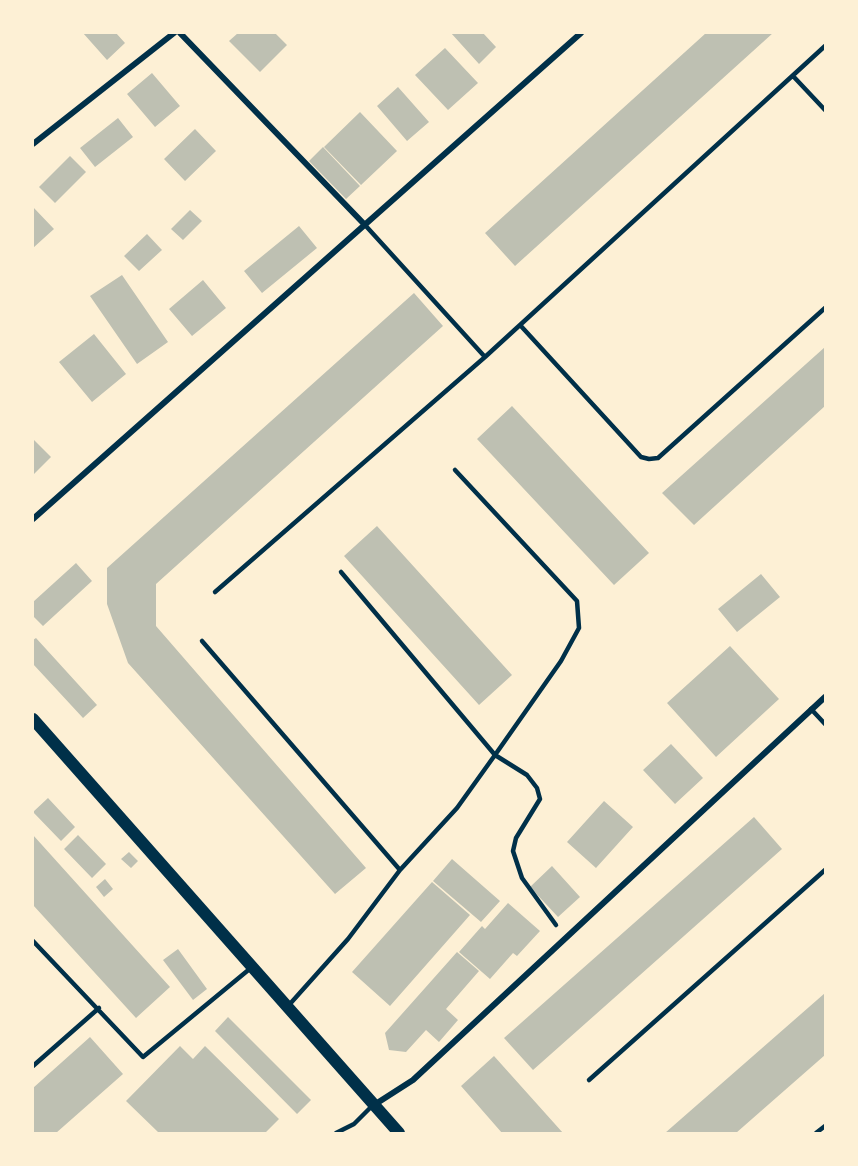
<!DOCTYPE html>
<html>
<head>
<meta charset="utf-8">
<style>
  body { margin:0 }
  #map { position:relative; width:858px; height:1166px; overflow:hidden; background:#fdf0d5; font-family:"Golos Text",sans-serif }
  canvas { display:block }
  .frame { position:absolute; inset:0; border:34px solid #fdf0d5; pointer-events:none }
</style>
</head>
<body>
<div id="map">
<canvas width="858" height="1166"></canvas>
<div class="frame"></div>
</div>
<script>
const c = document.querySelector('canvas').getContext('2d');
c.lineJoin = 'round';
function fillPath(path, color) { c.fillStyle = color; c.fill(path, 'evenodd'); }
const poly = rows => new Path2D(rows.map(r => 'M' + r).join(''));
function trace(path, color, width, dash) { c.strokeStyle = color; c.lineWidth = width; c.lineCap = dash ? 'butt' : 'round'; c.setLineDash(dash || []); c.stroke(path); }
fillPath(poly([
  [83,33,116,33,125,43,107,60],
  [238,33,275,33,287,45,260,72,229,41],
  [451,33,483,33,496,47,479,64],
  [706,33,773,33,515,266,485,233],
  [445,48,478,83,448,110,415,75],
  [152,73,180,106,155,127,127,94],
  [398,87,429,122,407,141,377,106],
  [360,112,397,151,361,185,324,147],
  [118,118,133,137,95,167,80,148],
  [195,129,216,151,185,181,164,159],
  [323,147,360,186,346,199,309,161],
  [70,156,86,172,55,203,39,187],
  [33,207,54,229,33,248],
  [190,210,202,221,183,240,171,229],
  [299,226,317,248,262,293,244,271],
  [147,234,162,250,139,271,124,256],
  [122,275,168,342,137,364,90,296],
  [203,280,226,308,192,336,169,309],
  [414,293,443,326,156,584,156,626,366,868,335,894,128,663,107,604,107,568],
  [94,334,126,374,92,402,59,362],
  [825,347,825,406,694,525,662,493],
  [512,406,649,553,614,585,477,439],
  [33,439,51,457,33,475],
  [377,526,512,675,479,705,344,556],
  [76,563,92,581,43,626,33,616,33,602],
  [761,574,780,597,737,632,718,609],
  [36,638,97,705,83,718,33,664,33,640],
  [730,646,779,699,716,757,667,703],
  [671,744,703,778,675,804,643,770],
  [48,798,75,827,61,841,33,812],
  [604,801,633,827,596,868,567,842],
  [754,817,782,849,533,1070,504,1038],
  [33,835,170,987,136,1018,33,905],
  [78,835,106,864,92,878,64,849],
  [129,852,138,861,131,868,121,859],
  [452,859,500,901,481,922,433,881],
  [552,866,580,897,558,917,530,887],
  [105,879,113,889,104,897,96,887],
  [432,882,470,915,390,1006,352,972],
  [508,903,540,931,517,956,513,953,490,979,459,952,482,926,485,929],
  [178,949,207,989,193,1000,163,960],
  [457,952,479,971,446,1009,458,1020,439,1042,426,1030,406,1052,389,1050,385,1033],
  [825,993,825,1055,736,1133,665,1133],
  [228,1017,311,1100,297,1114,215,1031],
  [90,1037,123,1074,56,1133,33,1133,33,1088],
  [180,1046,193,1059,205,1046,279,1119,265,1133,159,1133,126,1101],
  [494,1056,563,1133,502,1133,461,1086]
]), '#bec0b2');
trace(poly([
  [793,76,825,110],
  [520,325,641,457,649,459,658,458,825,308],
  [485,357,825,46],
  [455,470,577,601,579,628,561,661,495,755,527,775,537,788,540,799,516,838,513,851,522,878,556,925],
  [341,572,495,755,457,808,400,870],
  [215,592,485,357,365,225],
  [202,641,400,870,348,939,289,1005],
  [811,709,825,724],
  [33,941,143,1057,252,967],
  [33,1066,99,1008],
  [589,1080,825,870],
  [336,1133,354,1124,372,1106],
  [816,1133,825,1126]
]), '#003049', 4.5);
trace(poly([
  [180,33,365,225],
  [33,144,174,33],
  [33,519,581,33],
  [374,1105,413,1080,825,697]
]), '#003049', 6);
trace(poly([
  [33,719,399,1133]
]), '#003049', 12);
</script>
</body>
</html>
